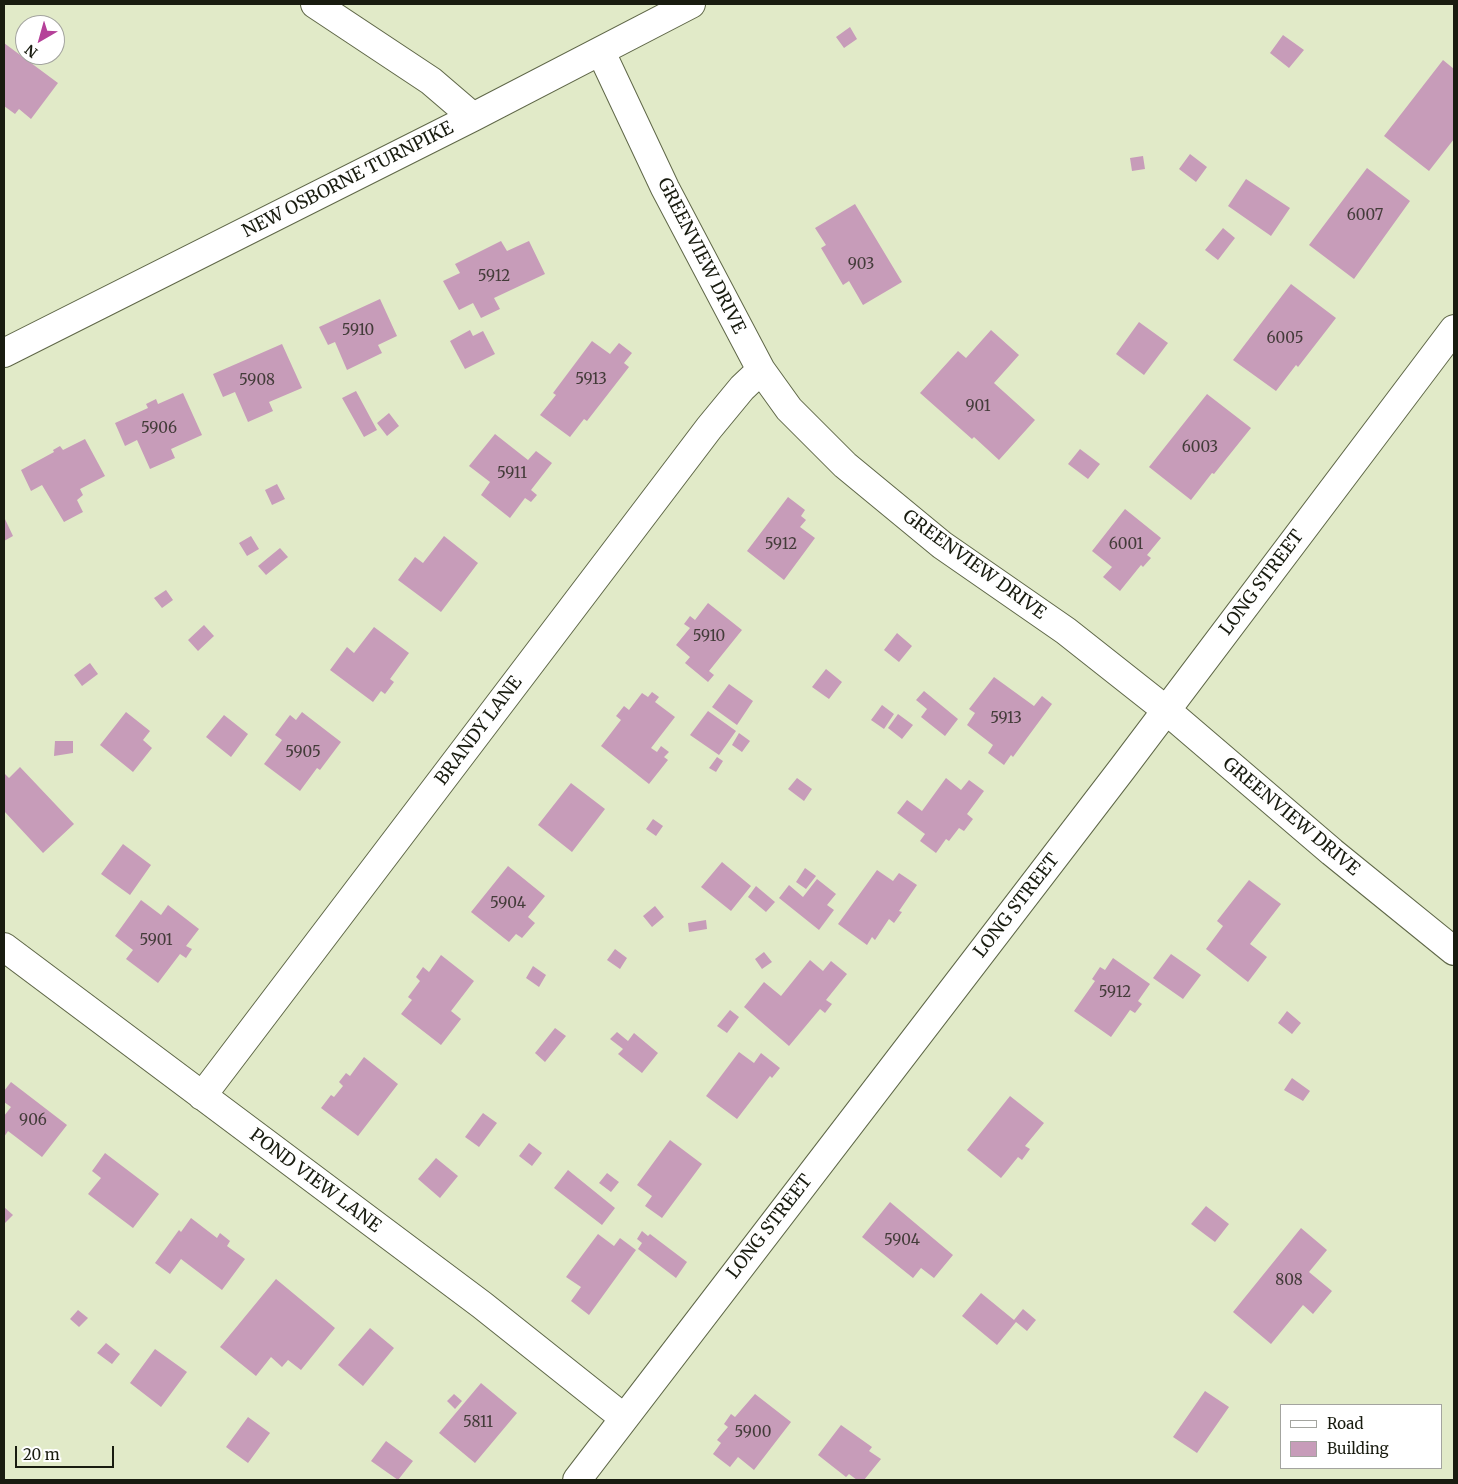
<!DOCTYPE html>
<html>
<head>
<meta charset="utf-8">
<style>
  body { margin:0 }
  #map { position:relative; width:1458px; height:1484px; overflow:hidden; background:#e1eac8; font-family:Merriweather,serif }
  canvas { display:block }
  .frame { position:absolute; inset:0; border:5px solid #191c10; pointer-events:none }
  .legend { position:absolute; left:1280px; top:1404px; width:162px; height:65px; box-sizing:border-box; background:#fff; border:1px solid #a3a49f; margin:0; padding:6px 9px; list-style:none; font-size:15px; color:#191c10 }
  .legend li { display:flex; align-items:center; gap:10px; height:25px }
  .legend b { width:25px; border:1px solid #a3a49f }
  .north { position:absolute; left:15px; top:15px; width:50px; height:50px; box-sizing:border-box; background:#fff; border:1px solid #a3a49f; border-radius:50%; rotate:218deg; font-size:14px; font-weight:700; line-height:20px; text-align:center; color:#191c10 }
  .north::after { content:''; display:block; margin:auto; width:18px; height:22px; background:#b54199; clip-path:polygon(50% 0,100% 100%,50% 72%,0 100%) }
  .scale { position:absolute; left:15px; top:1446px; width:99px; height:22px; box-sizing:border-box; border:2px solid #191c10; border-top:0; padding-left:6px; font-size:15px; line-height:18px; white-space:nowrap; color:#191c10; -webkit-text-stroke:4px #fff; paint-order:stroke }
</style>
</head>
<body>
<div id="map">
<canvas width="1458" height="1484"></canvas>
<div class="frame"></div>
<ul class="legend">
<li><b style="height:6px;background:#fff"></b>Road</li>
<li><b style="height:14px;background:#c79cb9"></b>Building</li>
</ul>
<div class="north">N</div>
<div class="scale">20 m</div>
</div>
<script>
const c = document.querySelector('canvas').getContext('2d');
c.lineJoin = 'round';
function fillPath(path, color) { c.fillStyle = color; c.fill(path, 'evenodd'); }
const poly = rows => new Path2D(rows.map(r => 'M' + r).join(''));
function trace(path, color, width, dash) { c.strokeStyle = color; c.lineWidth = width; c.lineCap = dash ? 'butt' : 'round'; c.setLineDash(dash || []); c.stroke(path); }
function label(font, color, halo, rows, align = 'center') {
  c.font = font + ' Merriweather,serif'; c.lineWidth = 4; c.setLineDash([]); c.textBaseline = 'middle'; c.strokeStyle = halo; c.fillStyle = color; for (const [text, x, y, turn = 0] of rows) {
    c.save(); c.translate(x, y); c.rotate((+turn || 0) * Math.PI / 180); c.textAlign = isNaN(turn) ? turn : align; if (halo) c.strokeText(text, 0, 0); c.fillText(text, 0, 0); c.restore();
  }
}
fillPath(poly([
  [850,27,857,39,844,48,836,37],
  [1283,35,1304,50,1289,68,1270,53],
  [4,43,58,83,31,119,19,109,15,114,4,106],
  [1443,60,1454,69,1454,139,1429,171,1384,136],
  [1190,154,1207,167,1196,182,1179,169],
  [1143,156,1145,169,1132,171,1130,158],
  [1367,168,1410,201,1354,279,1309,245],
  [1246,179,1290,208,1271,236,1228,206],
  [855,204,902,282,863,305,849,281,843,285,821,248,826,245,815,228],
  [1223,228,1235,238,1218,260,1205,250],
  [501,241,507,251,529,241,545,274,494,298,500,309,481,318,473,303,459,310,443,281,460,273,455,264],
  [1291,284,1336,318,1298,367,1296,365,1276,391,1233,360],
  [380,299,397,336,378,345,382,353,347,370,335,342,328,345,319,327],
  [1139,322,1168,343,1144,375,1116,354],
  [470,330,473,336,483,331,495,354,465,369,450,341],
  [991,330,1019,355,994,383,1035,420,999,460,974,437,972,439,920,393,958,351,966,358],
  [592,341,610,354,619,343,632,353,624,363,629,367,587,421,584,419,570,437,540,415,556,395,553,393],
  [282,344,302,388,269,402,273,411,248,422,235,392,223,397,213,374],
  [356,391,377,430,364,437,342,398],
  [183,393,202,435,171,449,175,458,150,469,137,440,125,446,115,423,148,408,146,404,156,399,158,404],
  [1207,394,1251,428,1214,474,1212,473,1191,500,1149,467],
  [389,413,399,426,387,436,377,423],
  [495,434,528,460,536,451,552,463,531,490,537,495,531,502,525,498,510,518,481,495,490,482,469,466],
  [85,439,105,476,80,489,83,495,77,500,83,512,64,522,42,485,31,491,21,470,54,452,53,450,60,446,63,450],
  [1080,449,1100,464,1088,479,1068,464],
  [277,484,285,499,272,505,265,490],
  [788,497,805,510,801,516,806,520,800,527,815,538,784,580,747,551],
  [1125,509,1161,538,1147,555,1151,558,1143,567,1141,565,1120,591,1103,577,1112,567,1092,551],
  [4,517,13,536,4,541],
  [251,536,259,549,247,556,239,543],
  [444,536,478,563,441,612,398,580,415,557,423,563],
  [280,548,288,557,266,575,258,566],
  [166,590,173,600,162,608,154,598],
  [708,603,742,630,709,671,714,675,708,682,685,663,690,657,676,645,690,628,684,624,690,616,695,620],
  [204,625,214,636,198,651,188,640],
  [374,627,409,653,390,679,394,682,385,694,381,691,373,702,330,670,347,647,354,653],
  [897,633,912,646,899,662,884,650],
  [90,663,98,674,82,686,74,675],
  [826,669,842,682,829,699,812,687],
  [994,677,1034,706,1042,696,1052,704,1013,757,1011,755,1004,765,988,753,993,745,967,725,975,713,969,709],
  [729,684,753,701,737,725,712,707],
  [924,691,958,719,945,736,921,717,927,709,916,700],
  [652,692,659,697,655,702,675,717,651,748,657,752,661,746,669,752,664,757,668,760,649,784,601,746,621,720,616,716,624,706,629,710,642,693,648,697],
  [882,705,894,714,884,729,871,720],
  [708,711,736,731,719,755,690,735],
  [126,712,150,731,143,740,152,748,133,772,100,745],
  [302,712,341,742,320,770,317,768,300,791,264,764,282,740,275,735,290,715,296,720],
  [898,714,913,725,902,739,888,728],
  [224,715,248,734,231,757,206,737],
  [739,733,750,741,742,752,732,745],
  [55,741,73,741,73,753,54,756],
  [717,757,723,761,716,772,709,768],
  [20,767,74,824,43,853,4,811,4,773,9,778],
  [797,778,812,789,804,801,788,789],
  [946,778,961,790,969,780,984,791,967,814,973,819,964,831,959,828,949,841,946,839,936,853,920,841,925,834,897,813,907,800,922,811],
  [571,783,605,809,572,852,538,825],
  [653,819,663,826,656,836,646,829],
  [123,844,151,865,130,895,101,874],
  [722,862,751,886,731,911,701,887],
  [508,866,545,896,528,917,535,923,522,938,516,934,509,942,471,912],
  [805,868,816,876,806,889,796,882],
  [877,870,893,881,899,873,917,885,899,911,902,912,894,923,889,919,875,940,872,937,867,945,838,924],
  [817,879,836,894,827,905,834,910,819,930,779,898,789,885,803,897],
  [1249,880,1281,904,1250,944,1267,957,1248,982,1206,949,1223,926,1217,921],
  [756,886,775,902,766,912,748,897],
  [141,900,161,915,168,905,199,929,186,946,192,949,186,958,180,954,158,983,126,959,133,950,115,936],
  [655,906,664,917,652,927,643,916],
  [706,920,707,929,689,932,688,923],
  [615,949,627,958,620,969,607,960],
  [764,952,772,962,762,969,755,959],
  [1171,954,1201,975,1183,999,1153,978],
  [441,955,474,981,451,1011,461,1019,441,1045,401,1014,412,1000,408,997,420,981,416,977,423,967,429,972],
  [1113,958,1150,984,1138,1001,1142,1004,1135,1013,1130,1010,1111,1037,1074,1011,1095,981,1092,979,1100,967,1105,970],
  [810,960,823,971,831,961,847,974,826,1000,832,1004,825,1013,820,1009,789,1046,744,1007,764,982,781,996],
  [533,966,546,975,539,987,526,978],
  [730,1010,739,1017,727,1033,717,1026],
  [1287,1011,1301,1023,1292,1034,1278,1023],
  [555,1028,566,1036,545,1062,535,1053],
  [617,1032,628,1041,634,1033,658,1053,642,1073,618,1054,623,1049,610,1039],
  [739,1052,754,1063,761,1053,780,1068,772,1078,770,1076,737,1119,706,1096],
  [364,1057,398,1084,358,1136,321,1108,331,1095,334,1097,343,1086,339,1082,346,1073,350,1076],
  [1292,1078,1310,1091,1303,1101,1284,1090],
  [11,1082,67,1125,42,1157,8,1131,4,1137,4,1116,11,1107,4,1102,4,1091],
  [1010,1096,1044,1123,1025,1146,1030,1149,1022,1160,1018,1157,1001,1178,967,1150],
  [483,1113,497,1123,479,1147,465,1137],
  [670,1140,702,1164,662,1218,645,1206,652,1196,637,1185],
  [529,1143,542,1153,532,1166,519,1156],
  [105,1153,159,1194,133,1228,88,1194,101,1178,92,1171],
  [436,1158,458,1176,440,1198,418,1179],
  [568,1170,615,1208,602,1225,554,1188],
  [607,1173,619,1182,611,1192,599,1183],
  [890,1202,953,1255,934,1278,921,1268,913,1278,862,1237],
  [1206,1206,1229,1224,1215,1242,1191,1224],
  [4,1207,13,1215,5,1223,4,1222],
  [191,1218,217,1238,220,1233,230,1241,227,1246,245,1259,222,1290,181,1259,170,1274,155,1263,179,1230,181,1232],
  [1301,1228,1327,1250,1309,1272,1332,1291,1313,1314,1303,1305,1271,1344,1233,1312],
  [642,1231,648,1236,650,1234,687,1262,676,1278,638,1249,642,1243,637,1239],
  [598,1234,614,1246,620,1238,636,1250,589,1315,571,1301,581,1287,566,1277],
  [276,1279,335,1328,301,1370,288,1360,282,1367,271,1357,256,1376,220,1347],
  [981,1293,1014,1320,1023,1309,1036,1320,1027,1331,1016,1322,997,1345,962,1316],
  [78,1310,88,1318,79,1327,70,1319],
  [370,1328,394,1348,363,1386,338,1365],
  [106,1343,120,1354,112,1364,97,1353],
  [155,1349,187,1372,161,1407,130,1383],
  [481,1383,517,1413,475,1463,439,1433],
  [1205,1391,1229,1407,1197,1453,1173,1437],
  [454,1394,462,1401,455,1409,447,1401],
  [755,1394,791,1422,754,1470,738,1457,730,1467,713,1454,721,1443,717,1440,728,1427,724,1424,731,1414,735,1417],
  [248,1417,270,1433,248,1463,226,1447],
  [841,1425,872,1447,869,1451,881,1459,864,1480,857,1480,849,1474,846,1477,818,1455],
  [386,1441,413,1461,398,1480,371,1461]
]), '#c79cb9');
const minor = poly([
  [315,4,431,81,473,117],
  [601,52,665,188,761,370,789,409,845,465,942,545,1066,631,1166,710,1332,852,1454,951],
  [4,353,473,117,691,4],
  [4,947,482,1305,624,1418],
  [202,1096,709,428,742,388,761,370],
  [577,1480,1122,769,1454,329]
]);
trace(minor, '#5f6748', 30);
trace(minor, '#fff', 28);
label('15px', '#443c3a', null, [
  ["6007",1365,216],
  ["903",861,265],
  ["5912",494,277],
  ["5910",358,331],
  ["6005",1285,339],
  ["5913",591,380],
  ["5908",257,381],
  ["901",978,407],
  ["5906",159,429],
  ["6003",1200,448],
  ["5911",512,474],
  ["5912",781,545],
  ["6001",1126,545],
  ["5910",709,637],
  ["5913",1006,719],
  ["5905",303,753],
  ["5904",508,904],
  ["5901",156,941],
  ["5912",1115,993],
  ["906",33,1121],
  ["5904",902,1241],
  ["808",1289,1281],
  ["5811",478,1423],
  ["5900",753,1433]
]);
label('18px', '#191c10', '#fff', [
  ["NEW OSBORNE TURNPIKE",348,180,-27],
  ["GREENVIEW DRIVE",701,256,63],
  ["GREENVIEW DRIVE",974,565,36],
  ["LONG STREET",1262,583,-53],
  ["BRANDY LANE",479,731,-53],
  ["GREENVIEW DRIVE",1291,817,40],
  ["LONG STREET",1017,906,-52],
  ["POND VIEW LANE",315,1181,37],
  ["LONG STREET",770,1227,-52]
]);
</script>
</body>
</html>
